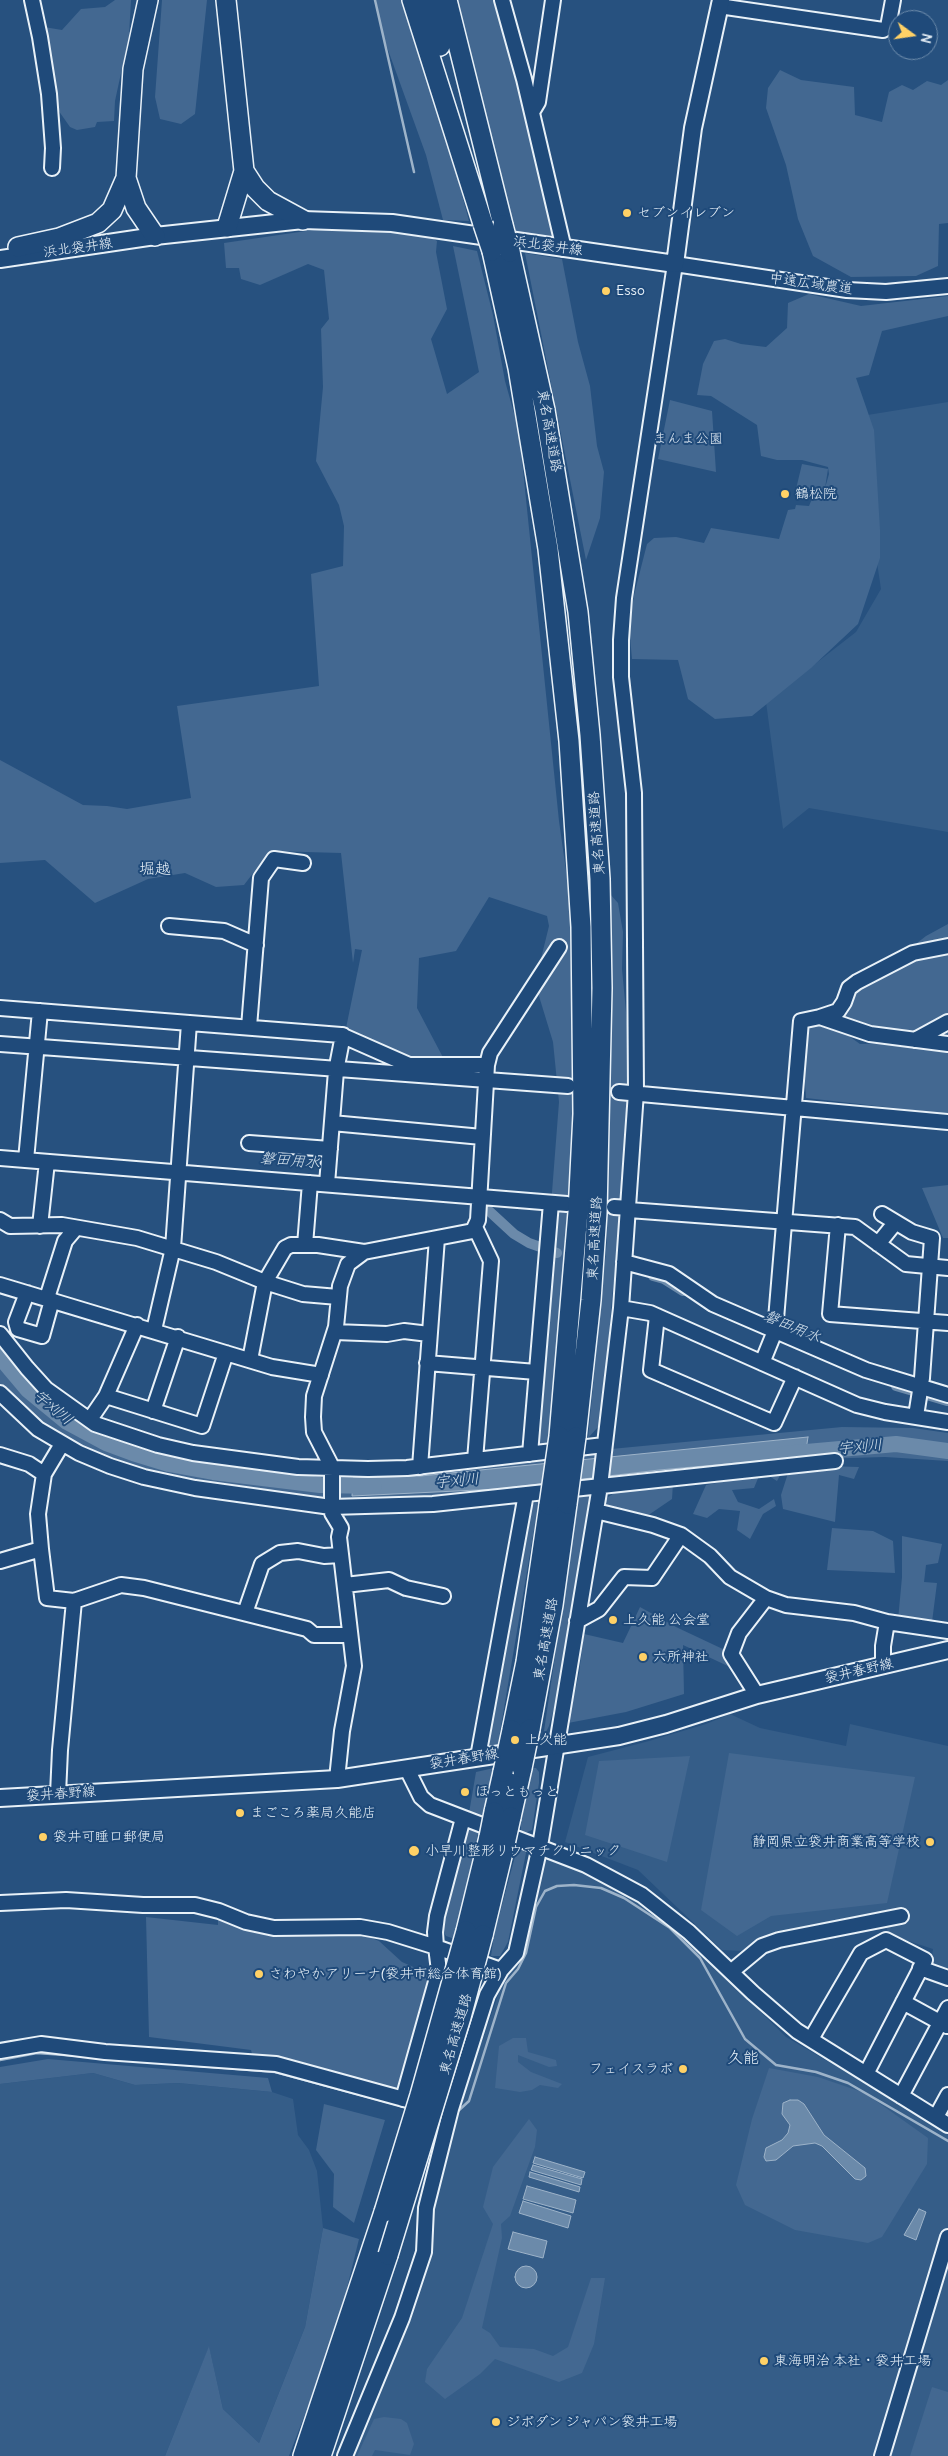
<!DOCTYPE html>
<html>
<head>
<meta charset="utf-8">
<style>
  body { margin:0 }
  #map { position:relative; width:948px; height:2456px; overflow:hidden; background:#27517f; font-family:Delius,sans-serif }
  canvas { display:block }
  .north { position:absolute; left:888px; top:10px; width:50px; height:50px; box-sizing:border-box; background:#1f4a7a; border:1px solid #6f8dac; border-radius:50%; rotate:104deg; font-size:14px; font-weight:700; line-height:20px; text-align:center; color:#e8f1f8 }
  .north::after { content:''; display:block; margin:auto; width:18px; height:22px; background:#ffd166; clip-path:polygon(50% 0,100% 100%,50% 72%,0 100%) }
</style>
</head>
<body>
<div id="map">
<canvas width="948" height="2456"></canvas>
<div class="north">N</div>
</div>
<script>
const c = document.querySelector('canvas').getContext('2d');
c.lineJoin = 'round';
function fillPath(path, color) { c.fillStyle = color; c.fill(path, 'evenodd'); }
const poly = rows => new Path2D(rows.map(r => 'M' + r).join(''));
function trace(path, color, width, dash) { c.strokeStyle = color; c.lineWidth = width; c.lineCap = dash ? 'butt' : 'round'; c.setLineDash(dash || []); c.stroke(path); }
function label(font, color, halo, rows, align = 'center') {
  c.font = font + ' Delius,"Klee One",sans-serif'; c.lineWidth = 4; c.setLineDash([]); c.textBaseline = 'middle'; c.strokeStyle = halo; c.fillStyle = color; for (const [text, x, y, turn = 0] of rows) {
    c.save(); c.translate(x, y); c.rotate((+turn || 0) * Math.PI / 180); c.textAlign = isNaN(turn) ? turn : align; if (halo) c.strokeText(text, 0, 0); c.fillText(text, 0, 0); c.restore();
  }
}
fillPath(poly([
  [948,402,948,832,809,808,783,829,766,702,856,632,881,589,855,417],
  [730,1714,760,1728,846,1746,850,1724,948,1746,948,1974,930,1970,933,1949,890,1935,880,1917,784,1932,741,1951,722,1950,638,1870,565,1842,588,1757,649,1741,706,1724],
  [546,1853,619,1888,687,1939,786,2037,948,2131,948,2456,354,2456,405,2326,430,2254,433,2210,460,2104,504,1978,519,1954],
  [93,2073,135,2085,178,2083,272,2092,293,2099,298,2135,309,2150,317,2171,323,2228,305,2327,259,2443,223,2409,209,2347,165,2456,0,2456,0,2084]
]), '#355d88');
fillPath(poly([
  [115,0,131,0,129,36,115,101,114,121,97,122,95,127,77,130,70,127,56,107,44,27,62,30,81,9,105,7],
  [162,0,207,0,195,114,181,124,160,119,155,97],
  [376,0,402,0,406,8,444,128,469,221,443,220,426,155,383,36],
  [455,0,500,0,554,237,516,234],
  [780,70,801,80,854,87,855,115,882,122,889,92,902,85,913,90,927,81,941,85,948,80,948,223,939,224,938,266,916,276,851,277,813,256,798,219,786,165,766,108,768,88],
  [347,225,429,236,437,241,436,252,447,309,431,339,447,394,479,372,453,246,477,251,493,315,505,381,519,431,559,821,574,927,571,1213,550,1450,537,1451,549,1335,550,1218,559,1102,553,1042,535,983,549,926,547,916,489,897,456,951,419,958,417,1008,447,1065,418,1065,345,1033,362,950,355,949,353,963,341,853,270,851,244,885,216,887,185,873,148,879,95,903,45,860,0,863,0,760,83,805,107,806,127,809,191,798,177,706,319,686,311,574,343,566,344,526,339,505,316,461,323,387,321,329,329,319,324,270,308,264,260,285,241,279,239,268,226,268,224,243],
  [525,253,562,259,578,342,590,386,597,446,604,472,600,518,586,560],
  [809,294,861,306,948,296,948,316,882,331,869,375,856,378,874,430,880,530,880,558,858,624,811,668,752,716,715,719,688,699,678,660,632,659,629,627,634,595,647,544,654,538,676,537,704,543,711,528,779,539,788,510,795,509,796,505,809,506,814,494,796,489,802,464,828,469,825,488,829,474,828,467,802,460,777,460,761,456,757,425,711,396,697,395,703,364,714,341,725,339,741,344,766,347,787,328,788,303],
  [670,400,712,411,716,472,658,459],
  [610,894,618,903,623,932,622,969,628,1033,627,1166,612,1297,607,1369,599,1426,588,1438,607,1240],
  [948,924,948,1114,806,1098,801,1021,828,1021,860,1044,944,1042,931,1030,862,1032,835,1023,848,1009,854,984,885,968,926,936],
  [948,1185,948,1238,943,1238,922,1188],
  [0,1334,5,1343,92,1422,289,1470,527,1457,842,1427,913,1428,948,1433,948,1461,885,1457,817,1459,499,1494,340,1503,161,1480,59,1442,0,1391],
  [824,1466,859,1467,854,1479,839,1475,835,1522,783,1509,781,1495,789,1470],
  [783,1470,777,1481,766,1474,759,1476,754,1488,732,1490,738,1502,759,1509,774,1499,776,1506,763,1514,750,1539,737,1530,740,1511,719,1509,707,1518,693,1514,706,1485],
  [673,1483,672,1499,650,1514,639,1515,607,1505,605,1499,622,1488],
  [579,1492,587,1494,593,1501,588,1537,574,1593,557,1698,549,1726,543,1738],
  [539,1500,497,1750,492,1750,487,1736,532,1505],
  [832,1528,873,1531,893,1541,895,1573,827,1570],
  [902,1536,942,1544,938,1563,926,1565,924,1582,937,1583,932,1622,898,1620,902,1577],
  [640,1607,676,1627,727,1651,732,1668,683,1645,684,1694,626,1712,568,1723,579,1673,584,1634,623,1643],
  [729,1753,915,1777,887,1903,771,1916,737,1936,701,1910],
  [690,1756,667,1862,585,1835,599,1761],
  [494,1768,483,1819,469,1813,476,1772],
  [532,1768,536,1768,539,1772,539,1783,532,1830,525,1833,521,1831,521,1823],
  [466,1827,479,1829,455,1939,446,1936,440,1925],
  [517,1849,524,1849,526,1853,508,1942,500,1956,491,1956,494,1935],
  [146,1917,218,1925,218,1918,359,1933,379,1941,402,1962,427,1973,434,1979,399,2094,253,2058,251,2050,149,2037],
  [513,2038,526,2038,528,2052,556,2060,557,2066,549,2067,518,2055,518,2062,531,2072,562,2084,558,2088,540,2085,532,2090,520,2092,495,2088,499,2046],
  [48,2059,268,2078,272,2092,178,2083,135,2085,93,2073,0,2084,0,2067],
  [769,2068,818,2077,865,2093,928,2138,927,2164,882,2237,868,2243,795,2230,745,2205,736,2185,752,2119],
  [324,2104,385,2120,354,2223,333,2207,334,2174,316,2150],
  [529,2119,537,2130,535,2147,510,2216,501,2224,502,2238,482,2328,490,2333,500,2347,534,2349,553,2356,568,2347,591,2278,605,2278,594,2344,582,2373,559,2382,495,2359,480,2374,445,2399,425,2382,427,2369,462,2318,493,2224,483,2207,493,2167],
  [323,2228,359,2239,336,2333,289,2456,165,2456,209,2346,223,2409,259,2443,305,2327],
  [932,2387,948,2392,948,2456,910,2456],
  [384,2417,401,2419,407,2423,414,2444,410,2455,375,2450,372,2456,357,2456,374,2419]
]), '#436891');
const water = poly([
  [808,1437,805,1457,659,1470,498,1489,352,1496,353,1478,421,1476,808,1437],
  [790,2100,798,2100,804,2104,824,2135,865,2168,866,2176,861,2180,855,2179,822,2146,815,2143,793,2146,776,2160,766,2161,764,2157,766,2148,782,2140,788,2133,790,2125,782,2114,783,2103,790,2100],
  [535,2157,585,2172,583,2178,533,2163,535,2157],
  [533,2165,582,2179,581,2185,531,2170,533,2165],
  [530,2172,580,2187,579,2192,529,2177,530,2172],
  [527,2186,576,2200,573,2213,523,2199,527,2186],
  [523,2201,571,2216,568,2228,519,2213,523,2201],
  [919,2209,926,2212,916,2240,904,2235,919,2209],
  [513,2232,547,2241,543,2258,508,2249,513,2232],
  '515 2277a11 11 0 1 1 22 0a11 11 0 1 1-22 0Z'
]);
fillPath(water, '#6b8aaa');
trace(water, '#9db3c9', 1);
trace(poly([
  [375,0,414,172],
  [0,2060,37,2053,79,2056],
  [137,2061,275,2072,409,2108],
  [456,2113,469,2101,506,1983,518,1969,526,1953,536,1907,545,1891,557,1886,574,1885,601,1888,624,1898,670,1928,700,1958,745,2039,776,2065,816,2072,848,2083,948,2141]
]), '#9db3c9', 2.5);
trace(poly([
  [476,1199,514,1234,529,1243,557,1253],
  [653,1276,664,1279,683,1291],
  [896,1386,947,1401]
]), '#6b8aaa', 10);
trace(poly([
  [0,1357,28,1390,67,1422,106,1443,133,1453,169,1464,213,1472,320,1485,374,1486],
  [784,1454,896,1444,948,1451]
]), '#6b8aaa', 16);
const minor = poly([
  [32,0,40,37,49,94,53,148,52,168],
  [502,0,524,79,564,249],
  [719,6,883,30,888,27,893,0],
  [532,112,538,102,553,0],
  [169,926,224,931,256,945],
  [0,1008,341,1035,409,1065,487,1065],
  [820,1017,838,1011,844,1002,849,988,857,982,913,953,948,946],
  [249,1027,261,878,274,859,303,863],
  [915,1040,948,1022],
  [0,1044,568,1086],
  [619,1092,948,1122],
  [332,1123,482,1137],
  [249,1143,330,1149],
  [0,1158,567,1204],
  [26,1160,40,1011],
  [327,1184,336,1071,343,1035],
  [614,1207,629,1208],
  [629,1210,855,1227,906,1264,948,1268],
  [882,1214,912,1232,932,1238,922,1378,916,1416],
  [0,1220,10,1226,62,1225,137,1238,216,1262,265,1282,303,1294,338,1297],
  [838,1225,830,1314,948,1323],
  [40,1226,47,1162],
  [475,1227,491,1261,475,1460],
  [878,1244,895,1223],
  [305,1245,310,1183],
  [624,1262,669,1274,713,1304,866,1370,948,1395],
  [0,1285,272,1367,321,1375],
  [27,1293,16,1322,18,1329,42,1336,52,1300],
  [47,1298,65,1241,76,1228],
  [621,1308,650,1313,857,1405,885,1412,948,1422],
  [657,1316,651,1370,774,1423,795,1377],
  [154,1330,173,1248,189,1023],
  [335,1332,387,1334,404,1331,429,1334],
  [0,1334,27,1368,46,1389,95,1424,158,1445,193,1453,298,1467,368,1469,407,1468,604,1445],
  [250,1360,265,1282,285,1248,291,1245,318,1245,364,1252],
  [427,1363,536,1372],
  [762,1363,775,1331,801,1021,820,1017,870,1034,948,1044],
  [0,1393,38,1429,79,1453,110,1466,144,1477,195,1488,331,1507,433,1504,835,1461],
  [106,1396,202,1426,226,1353],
  [153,1411,178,1337],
  [93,1415,106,1396,137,1325],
  [530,1454,551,1203],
  [0,1455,29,1464,44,1474],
  [420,1467,437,1238],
  [596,1511,653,1525,681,1535,710,1556,730,1577,766,1598,786,1605,854,1613,887,1622,948,1631],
  [41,1549,47,1598,74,1601,121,1585,144,1588,307,1629,314,1635,350,1635],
  [0,1561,41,1549,38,1514,44,1474,62,1444],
  [345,1585,389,1580,406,1588,443,1596],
  [245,1613,262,1564,280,1553,298,1551,324,1556,341,1555],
  [577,1621,599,1609,624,1577,652,1578,681,1535],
  [883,1666,883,1646,887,1622],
  [757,1695,731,1654,739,1633,766,1598],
  [478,1757,526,1494],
  [407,1769,421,1797,430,1805,586,1865,642,1895,689,1932,753,1993,797,2031,948,2125],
  [337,1779,342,1731,354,1666,339,1537,341,1528,332,1513,332,1467,314,1432,313,1417,314,1396,336,1327,340,1286,348,1264,364,1252,473,1231,478,1220,487,1065,490,1053,559,947],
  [58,1794,60,1750,74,1601],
  [463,1818,437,1916,435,1932,436,1947,501,1970],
  [0,1903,66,1900,143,1905,195,1905,219,1911,246,1922,274,1928,360,1927,388,1932,436,1947,439,1971,403,2099],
  [920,1968,948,1978],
  [732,1971,762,1946,779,1940,901,1916],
  [903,2002,947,2026],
  [811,2039,861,1953,886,1940,925,1960,866,2074],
  [0,2051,41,2044,105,2052,276,2064,411,2101],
  [901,2096,948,2008],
  [936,2117,948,2095],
  [345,2456,402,2318,424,2252,426,2208,451,2109,487,1995,501,1970,516,1953,540,1846,600,1486,621,1308,636,1092,634,793,621,677,621,640,624,598,675,264,847,290,886,292,948,286],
  [882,2456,948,2237]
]);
const major = poly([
  [0,259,155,236,303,220,392,223,675,264,693,128,721,0],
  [0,1798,337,1779,619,1736,666,1724,757,1695,948,1650]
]);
const highway = poly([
  [226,0,244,171,227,227],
  [412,0,483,224],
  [428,0,440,46],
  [447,0,503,225],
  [244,171,255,188,268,201,303,220],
  [126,178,136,208,155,236],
  [18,247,59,238,98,223,112,210,126,178,133,69,148,0],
  [492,251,518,368,548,549,569,741,581,927,583,1114,578,1212,559,1436],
  [510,252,545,410,578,612,590,735,600,879,602,988,597,1213,591,1300,576,1437],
  [530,1729,553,1605,567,1504],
  [512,1730,526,1662,549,1505],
  [494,1812,503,1772],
  [511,1817,522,1768],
  [466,1931,489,1837],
  [483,1935,505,1844],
  [303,2456,384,2212],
  [321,2456,388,2255]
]);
trace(minor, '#e8f1f8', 18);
trace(major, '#e8f1f8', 20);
trace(highway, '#e8f1f8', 22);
trace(minor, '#1f4a7a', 14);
trace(major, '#1f4a7a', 16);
trace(highway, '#1f4a7a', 19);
const highwayBridge = poly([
  [483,224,492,251],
  [503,225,510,252],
  [567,1504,576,1437],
  [549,1505,559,1436],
  [522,1768,530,1729],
  [503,1772,512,1730],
  [489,1837,494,1812],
  [505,1844,511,1817],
  [384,2212,420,2095,466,1931],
  [388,2255,461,2017,483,1935]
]);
trace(highwayBridge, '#e8f1f8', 22, []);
trace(highwayBridge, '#1f4a7a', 19);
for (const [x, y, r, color] of [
  [627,213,5,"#ffd166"],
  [606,291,5,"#ffd166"],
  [785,494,5,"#ffd166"],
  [613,1620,5,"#ffd166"],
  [643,1657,5,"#ffd166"],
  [515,1740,5,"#ffd166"],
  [465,1792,5,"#ffd166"],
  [240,1813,5,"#ffd166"],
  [43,1837,5,"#ffd166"],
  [930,1842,5,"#ffd166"],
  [414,1851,6,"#ffd166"],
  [259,1974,5,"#ffd166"],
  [683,2069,5,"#ffd166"],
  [764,2361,5,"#ffd166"],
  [496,2422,5,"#ffd166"]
]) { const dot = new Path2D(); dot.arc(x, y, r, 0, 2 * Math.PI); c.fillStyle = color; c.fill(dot); trace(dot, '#1f4a7a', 2); }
label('14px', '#e8f1f8', '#1f4a7a', [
  ["セブンイレブン",637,213],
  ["Esso",616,291],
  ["鶴松院",795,494],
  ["上久能 公会堂",623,1620],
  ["六所神社",653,1657],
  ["上久能",525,1740],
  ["ほっともっと",475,1792],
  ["まごころ薬局久能店",250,1813],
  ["袋井可睡口郵便局",53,1837],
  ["静岡県立袋井商業高等学校",920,1842,"right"],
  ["小早川整形リウマチクリニック",425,1851],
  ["さわやかアリーナ(袋井市総合体育館)",269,1974],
  ["フェイスラボ",673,2069,"right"],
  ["東海明治 本社・袋井工場",774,2361],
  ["ジボダン ジャパン袋井工場",506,2422]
], 'left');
label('14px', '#e8f1f8', '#1f4a7a', [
  ["浜北袋井線",548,246,8],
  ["浜北袋井線",78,248,-8],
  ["中遠広域農道",811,284,8],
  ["東名高速道路",549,431,80],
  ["東名高速道路",597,833,-94],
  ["東名高速道路",595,1238,-87],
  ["東名高速道路",546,1639,-80],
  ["袋井春野線",859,1671,-13],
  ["袋井春野線",464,1759,-9],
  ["袋井春野線",61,1794,-4],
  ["東名高速道路",456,2034,-74]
]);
label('14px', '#d8e3ee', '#1f4a7a', [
  ["まんま公園",688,439]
]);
label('italic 15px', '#d5e2ec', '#1f4a7a', [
  ["磐田用水",290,1161,5],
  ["磐田用水",792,1327,23],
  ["宇刈川",53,1408,40],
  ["宇刈川",860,1447,-5],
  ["宇刈川",457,1481,-5]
]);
label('16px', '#e8f1f8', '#1f4a7a', [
  ["堀越",155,869],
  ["久能",743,2058]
]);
</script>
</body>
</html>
